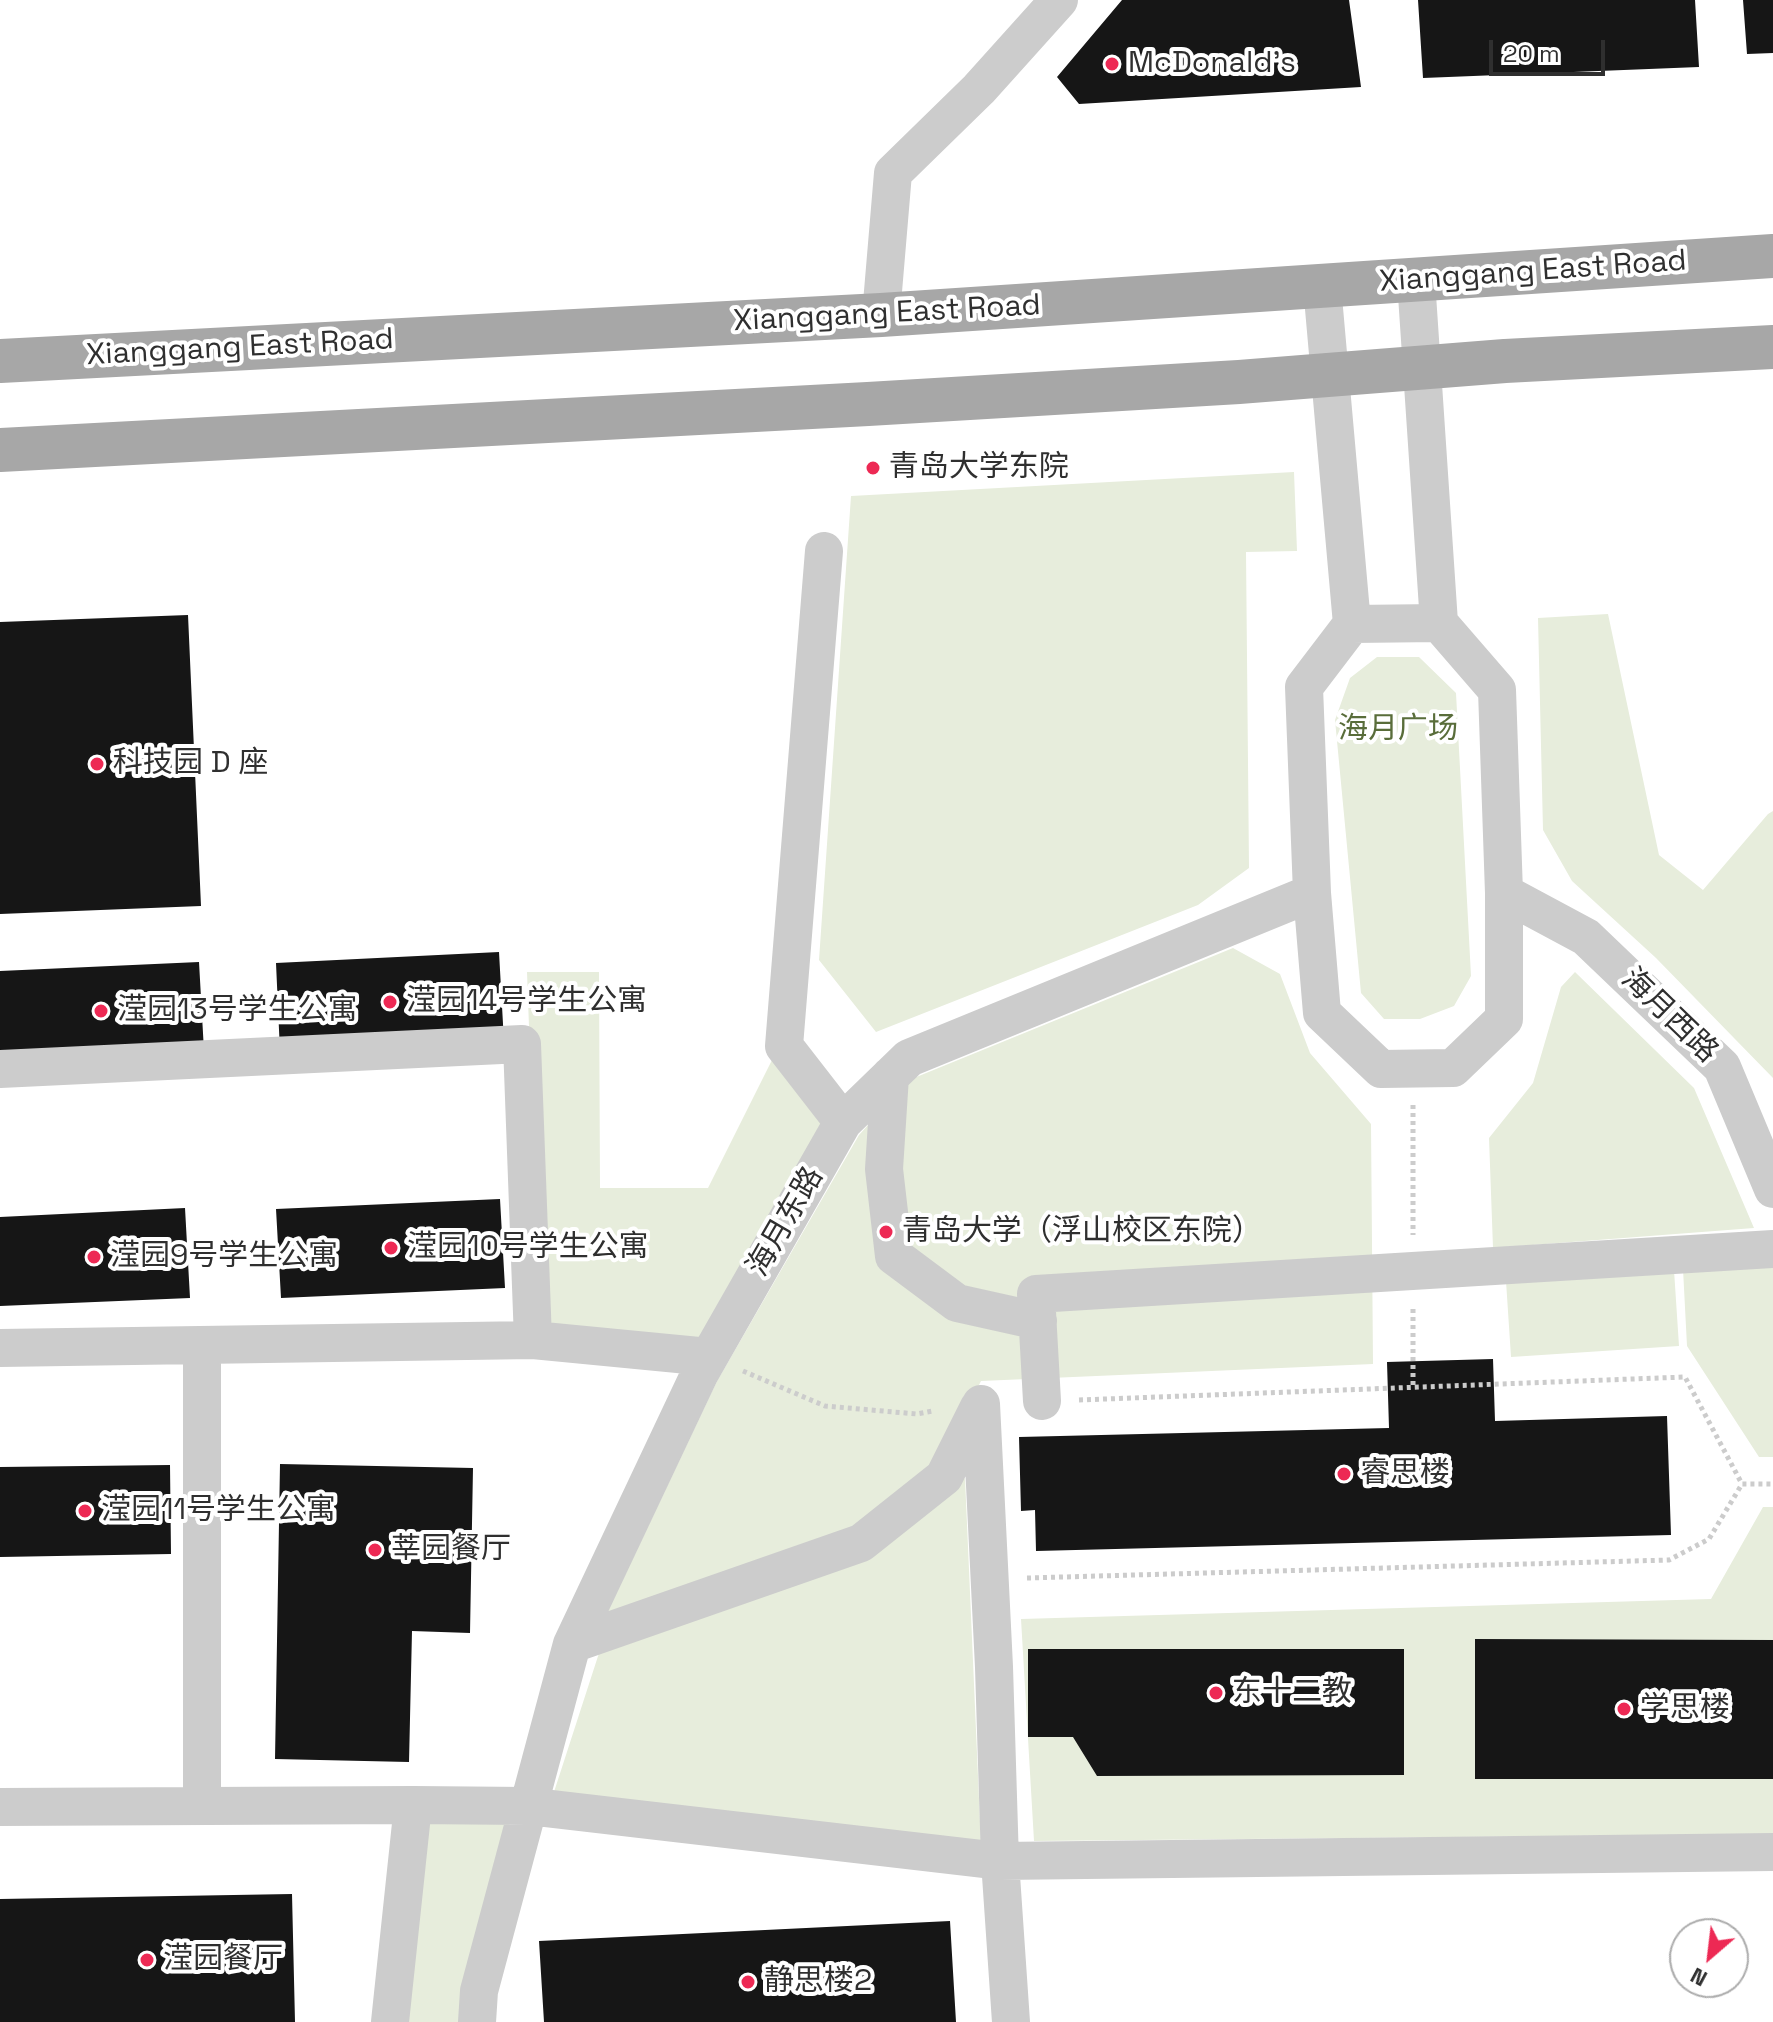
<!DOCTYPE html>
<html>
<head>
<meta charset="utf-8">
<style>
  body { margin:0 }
  #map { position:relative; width:1773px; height:2022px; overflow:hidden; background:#fff; font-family:"Space Grotesk",sans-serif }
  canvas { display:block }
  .north { position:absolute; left:1669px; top:1918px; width:80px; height:80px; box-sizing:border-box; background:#fff; border:2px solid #acacac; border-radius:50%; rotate:208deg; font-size:22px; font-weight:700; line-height:32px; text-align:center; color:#2f2f2f }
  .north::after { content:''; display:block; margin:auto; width:28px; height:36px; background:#ed2954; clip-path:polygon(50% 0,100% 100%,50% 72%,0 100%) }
  .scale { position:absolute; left:1489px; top:40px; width:116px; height:36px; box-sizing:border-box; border:4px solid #2f2f2f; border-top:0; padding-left:10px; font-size:24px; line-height:28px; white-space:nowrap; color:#2f2f2f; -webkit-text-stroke:6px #fff; paint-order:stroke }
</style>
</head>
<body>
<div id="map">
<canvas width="1773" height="2022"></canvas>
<div class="north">N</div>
<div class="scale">20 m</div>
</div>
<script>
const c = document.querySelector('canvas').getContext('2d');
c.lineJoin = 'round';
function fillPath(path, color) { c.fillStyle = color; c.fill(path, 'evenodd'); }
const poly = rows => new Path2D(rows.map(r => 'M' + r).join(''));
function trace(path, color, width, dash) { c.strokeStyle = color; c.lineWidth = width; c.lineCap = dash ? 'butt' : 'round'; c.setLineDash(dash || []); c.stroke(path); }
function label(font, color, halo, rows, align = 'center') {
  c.font = font + ' "Space Grotesk","Noto Sans SC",sans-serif'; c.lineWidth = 8; c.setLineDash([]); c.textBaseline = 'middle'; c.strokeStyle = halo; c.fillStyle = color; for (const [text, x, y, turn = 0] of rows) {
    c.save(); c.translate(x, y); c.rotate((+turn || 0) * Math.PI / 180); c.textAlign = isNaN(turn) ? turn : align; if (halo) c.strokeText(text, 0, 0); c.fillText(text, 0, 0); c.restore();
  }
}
fillPath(poly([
  [1294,472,1297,551,1246,552,1249,868,1198,905,876,1032,819,960,851,496],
  [1608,614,1659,855,1703,890,1768,814,1773,811,1773,1078,1656,958,1572,881,1543,830,1538,618],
  [1377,657,1419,657,1456,693,1471,976,1454,1006,1420,1019,1384,1019,1361,993,1335,720,1350,678],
  [1233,948,1280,974,1310,1053,1371,1124,1373,1364,981,1381,938,1466,856,1530,607,1613,716,1383,859,1135,909,1080],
  [527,972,599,972,600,1188,708,1188,773,1058,827,1120,700,1343,540,1329],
  [1575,972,1694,1088,1754,1228,1493,1248,1489,1138,1533,1083,1561,987],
  [1773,1263,1773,1457,1759,1457,1687,1346,1683,1269],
  [1674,1270,1679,1346,1511,1357,1506,1281],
  [965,1478,981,1845,553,1795,600,1650,870,1552],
  [1763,1507,1773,1507,1773,1834,1034,1841,1021,1619,1711,1599],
  [510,1821,464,2022,404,2022,423,1823]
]), '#e7eddc');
fillPath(poly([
  [1122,0,1349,0,1361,87,1079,104,1057,77],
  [1418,0,1695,0,1699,67,1423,78],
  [1743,0,1773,0,1773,53,1747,54],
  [188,615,201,906,0,914,0,622],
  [499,952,504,1042,280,1052,276,963],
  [199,962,204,1051,0,1061,0,971],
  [500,1199,505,1288,281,1298,276,1209],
  [185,1208,190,1298,0,1306,0,1217],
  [1493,1359,1495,1421,1667,1416,1671,1535,1036,1551,1035,1510,1021,1511,1019,1437,1389,1428,1387,1362],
  [280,1464,473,1468,470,1633,412,1631,409,1762,275,1759],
  [170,1465,171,1554,0,1557,0,1467],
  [1475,1639,1773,1640,1773,1779,1475,1779],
  [1028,1649,1404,1649,1404,1775,1097,1776,1073,1737,1028,1737],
  [292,1894,295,2022,0,2022,0,1899],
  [950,1921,956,2022,544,2022,539,1941]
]), '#161616');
trace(poly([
  [1413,1105,1413,1235],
  [1413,1309,1413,1388],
  [743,1371,825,1406,917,1414,933,1411],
  [1079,1400,1685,1377,1742,1484],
  [1027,1578,1669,1560,1709,1539,1742,1484,1773,1484]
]), '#ccc', 5, [4, 4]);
trace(poly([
  [1416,280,1439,623],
  [1322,286,1352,624],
  [881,315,893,173,979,89,1059,0],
  [824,551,784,1046,843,1122],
  [1439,623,1497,690,1504,893,1504,1019,1453,1068,1381,1069,1322,1013,1312,893,1304,687,1352,624,1439,623],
  [1504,893,1586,937,1722,1067,1773,1189],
  [0,1069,522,1044,533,1340,709,1357],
  [890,1076,884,1169,894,1256,957,1303,1038,1321],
  [202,1345,202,1806],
  [0,1348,533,1340],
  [1042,1401,1036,1294,1773,1249],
  [981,1404,994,1667,1000,1861,1011,2022],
  [572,1644,861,1543,944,1477,979,1407],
  [0,1807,413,1805],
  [390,2022,413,1805,527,1806,1000,1861,1773,1852],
  [477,2022,479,1991,572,1644,700,1373,843,1122,909,1058,1312,893]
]), '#ccc', 38);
trace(poly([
  [0,361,881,315,1773,256],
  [0,450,868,404,1239,382,1505,361,1773,347]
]), '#a7a7a7', 44);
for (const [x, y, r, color] of [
  [1112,64,8,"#ed2954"],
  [873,468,8,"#ed2954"],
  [97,764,8,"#ed2954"],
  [390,1002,8,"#ed2954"],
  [101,1011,8,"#ed2954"],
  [886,1232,8,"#ed2954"],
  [391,1248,8,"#ed2954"],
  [94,1257,8,"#ed2954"],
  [1344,1474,8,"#ed2954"],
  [85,1511,8,"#ed2954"],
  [375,1550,8,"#ed2954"],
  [1216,1693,8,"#ed2954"],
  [1624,1709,8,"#ed2954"],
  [147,1960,8,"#ed2954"],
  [748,1982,8,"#ed2954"]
]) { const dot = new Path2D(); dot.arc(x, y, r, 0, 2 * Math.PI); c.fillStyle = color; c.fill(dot); trace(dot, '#fff', 3); }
label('30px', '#2f2f2f', '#fff', [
  ["McDonald's",1128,64],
  ["青岛大学东院",889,468],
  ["科技园 D 座",113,764],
  ["滢园14号学生公寓",406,1002],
  ["滢园13号学生公寓",117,1011],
  ["青岛大学（浮山校区东院）",902,1232],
  ["滢园10号学生公寓",407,1248],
  ["滢园9号学生公寓",110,1257],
  ["睿思楼",1360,1474],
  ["滢园11号学生公寓",101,1511],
  ["莘园餐厅",391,1550],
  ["东十二教",1232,1693],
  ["学思楼",1640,1709],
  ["滢园餐厅",163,1960],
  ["静思楼2",764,1982]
], 'left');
label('30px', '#2f2f2f', '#fff', [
  ["Xianggang East Road",1533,272,-4],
  ["Xianggang East Road",887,314,-3],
  ["Xianggang East Road",240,348,-3],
  ["海月西路",1669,1016,44],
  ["海月东路",786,1222,-60]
]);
label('30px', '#596d3a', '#fff', [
  ["海月广场",1398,730]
]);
</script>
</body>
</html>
